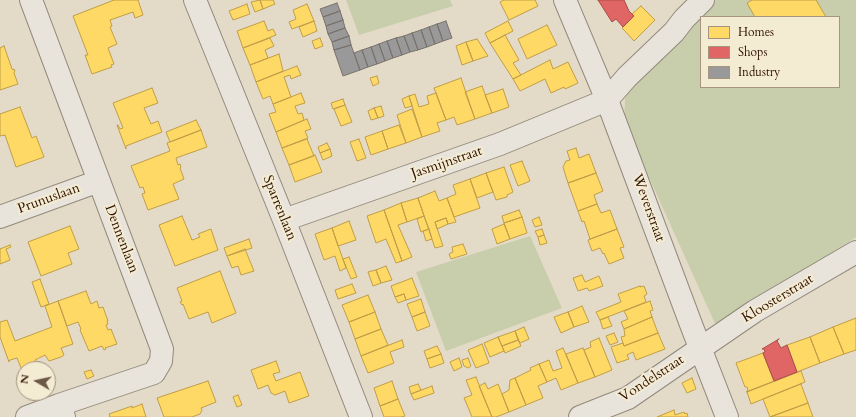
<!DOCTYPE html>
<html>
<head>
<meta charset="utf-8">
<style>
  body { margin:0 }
  #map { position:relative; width:856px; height:417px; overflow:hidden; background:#e3dbc7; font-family:Cardo,serif }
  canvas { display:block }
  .legend { position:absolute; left:700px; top:16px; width:140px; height:72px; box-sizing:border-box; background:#f4ebd3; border:1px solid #a5947f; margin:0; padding:5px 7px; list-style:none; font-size:12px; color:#2e1100 }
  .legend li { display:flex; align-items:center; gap:8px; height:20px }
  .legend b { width:20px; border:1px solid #a5947f }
  .north { position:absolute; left:16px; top:361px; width:40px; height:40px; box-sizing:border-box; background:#f4ebd3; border:1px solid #a5947f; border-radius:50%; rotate:279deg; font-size:11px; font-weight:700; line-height:16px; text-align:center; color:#2e1100 }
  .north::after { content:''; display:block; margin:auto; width:14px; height:18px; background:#6d5846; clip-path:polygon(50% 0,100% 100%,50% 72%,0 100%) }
</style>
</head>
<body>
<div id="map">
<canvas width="856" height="417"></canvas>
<ul class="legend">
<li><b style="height:11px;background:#ffd966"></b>Homes</li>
<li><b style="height:11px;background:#e06666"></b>Shops</li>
<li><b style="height:11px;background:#999"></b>Industry</li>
</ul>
<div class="north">N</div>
</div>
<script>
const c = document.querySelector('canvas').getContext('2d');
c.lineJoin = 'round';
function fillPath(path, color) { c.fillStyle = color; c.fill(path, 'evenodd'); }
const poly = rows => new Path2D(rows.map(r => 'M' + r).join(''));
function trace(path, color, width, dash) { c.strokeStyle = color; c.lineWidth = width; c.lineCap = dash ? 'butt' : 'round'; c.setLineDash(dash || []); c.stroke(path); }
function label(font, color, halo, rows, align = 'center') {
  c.font = font + ' Cardo,serif'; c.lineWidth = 4; c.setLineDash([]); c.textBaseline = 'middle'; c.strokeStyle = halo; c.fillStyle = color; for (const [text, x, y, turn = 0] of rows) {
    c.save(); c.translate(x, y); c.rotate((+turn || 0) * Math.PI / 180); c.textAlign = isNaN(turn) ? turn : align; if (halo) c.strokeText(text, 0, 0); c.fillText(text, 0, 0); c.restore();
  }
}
fillPath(poly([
  [346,0,450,0,453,6,359,35],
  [716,0,856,0,856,237,717,328,624,122,625,100,628,87],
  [701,17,839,17,839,87,701,87],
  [530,236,562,308,446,351,416,272]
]), '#c8ceac');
const homes = poly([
  [114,0,138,0,143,15,135,18,133,12,110,20,112,26,110,27,117,44,108,48,114,64,111,65,112,67,92,74,85,55,88,55,73,16,114,0],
  [260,0,273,0,275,4,263,9,260,0],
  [260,0,263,9,255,12,251,2,260,0],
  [504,0,535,0,538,6,509,20,500,2,504,0],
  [752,0,816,0,826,17,755,17,747,3,752,0],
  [247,4,250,14,233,20,229,11,247,4],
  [307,4,314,21,292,29,289,22,296,19,293,10,307,4],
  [641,6,655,20,634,41,622,28,634,16,632,14,641,6],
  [264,21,268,31,273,29,276,35,243,48,237,31,264,21],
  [314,21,317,31,303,37,299,27,314,21],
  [508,21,513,31,490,43,485,33,508,21],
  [547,25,557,45,527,59,518,39,547,25],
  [505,35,519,60,513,63,521,75,513,79,490,43,505,35],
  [270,38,274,46,265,50,268,58,250,65,243,48,270,38],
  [320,38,323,46,315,49,312,41,320,38],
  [477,39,488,56,473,61,466,42,477,39],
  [466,42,473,61,462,65,456,46,466,42],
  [4,46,12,69,15,70,14,73,18,84,0,90,0,48,4,46],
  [279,54,283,71,256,82,250,65,279,54],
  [550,60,553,69,568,62,578,83,565,89,564,87,551,93,545,79,520,91,513,79,550,60],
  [297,66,301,75,291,79,290,75,284,77,291,97,273,104,270,96,263,99,256,82,297,66],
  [377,76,379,83,373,86,370,78,377,76],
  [461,78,475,119,457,125,454,117,446,120,434,88,461,78],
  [482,86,492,113,475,119,465,92,482,86],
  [152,88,158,103,144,108,151,124,158,121,162,132,126,146,126,149,117,125,118,125,120,129,123,128,113,103,152,88],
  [503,89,509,107,492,113,485,95,503,89],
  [301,93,305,103,295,106,298,114,302,113,304,120,276,132,269,114,276,112,273,104,301,93],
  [436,93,446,120,437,123,440,131,422,137,409,96,415,94,419,107,429,104,427,96,436,93],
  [409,96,412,106,405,108,402,99,409,96],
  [343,99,345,105,333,109,331,103,343,99],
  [345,105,352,122,341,126,334,109,345,105],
  [381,106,384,116,378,118,374,108,381,106],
  [20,107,32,138,36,136,44,157,16,167,5,135,0,136,0,114,20,107],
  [374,108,378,118,371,120,368,111,374,108],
  [412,109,422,137,406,143,397,115,412,109],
  [307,119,311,129,305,131,308,138,282,148,276,132,307,119],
  [196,120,201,130,170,142,166,132,196,120],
  [399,125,406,143,388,149,382,131,399,125],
  [201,130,207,147,176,158,178,165,180,164,181,167,180,168,184,179,173,184,179,199,148,210,142,194,145,193,143,187,140,188,131,166,170,151,167,143,201,130],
  [382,131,388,149,371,155,365,137,382,131],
  [307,139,314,156,289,165,282,148,307,139],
  [359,139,366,158,357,161,350,142,359,139],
  [327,143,330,149,320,153,318,147,327,143],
  [576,148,579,158,589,154,596,173,568,183,563,167,566,161,570,160,567,151,576,148],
  [330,149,332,156,323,160,320,153,330,149],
  [315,155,322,172,295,182,289,165,315,155],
  [522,161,530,181,518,186,510,165,522,161],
  [504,167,513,192,507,195,507,197,496,200,486,173,504,167],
  [486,173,493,192,477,198,470,179,486,173],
  [596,173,603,191,594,195,597,204,578,211,568,183,596,173],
  [470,179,480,208,454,217,447,198,456,194,453,185,470,179],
  [435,191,439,201,447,198,456,222,448,224,446,218,435,222,443,246,435,248,418,198,435,191],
  [418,198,424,216,407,222,401,203,418,198],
  [401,203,407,222,398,225,412,257,402,261,384,210,401,203],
  [597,204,601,213,610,210,617,229,590,239,584,221,582,222,578,211,597,204],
  [384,210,402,261,396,263,386,239,376,243,367,216,384,210],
  [519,210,522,217,504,223,502,216,519,210],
  [182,216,192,240,200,237,198,234,211,229,218,250,175,266,159,225,182,216],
  [424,216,429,229,421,232,417,219,424,216],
  [522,217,527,233,510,239,504,223,522,217],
  [539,217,542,225,535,227,532,220,539,217],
  [446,218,448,224,437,229,435,222,446,218],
  [349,221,356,240,338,246,332,228,349,221],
  [504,224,510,239,497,244,492,229,504,224],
  [70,226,79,249,68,253,72,264,41,276,28,242,70,226],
  [332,228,346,268,340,271,335,256,324,260,315,234,332,228],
  [429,229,432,239,426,241,423,231,429,229],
  [542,229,544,235,538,237,535,231,542,229],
  [617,229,624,247,620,248,624,258,609,264,604,253,603,254,600,248,592,251,588,240,617,229],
  [544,235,547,243,540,245,538,237,544,235],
  [249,239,252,248,227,256,224,248,249,239],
  [463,244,467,254,451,259,449,254,453,252,452,247,463,244],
  [10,245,11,247,6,249,10,260,0,264,0,249,10,245],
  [245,249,254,271,241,275,238,266,232,268,227,256,245,249],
  [349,257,357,277,351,279,343,259,349,257],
  [386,266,392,280,381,283,376,270,386,266],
  [376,270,381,283,373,286,368,272,376,270],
  [220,271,236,313,212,323,208,312,189,319,183,304,182,305,180,302,182,301,177,288,220,271],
  [582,275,585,282,599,276,603,286,589,291,587,288,578,291,573,278,582,275],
  [412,278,419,296,406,300,404,294,395,297,391,286,412,278],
  [40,279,49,304,41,307,32,282,40,279],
  [352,284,356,293,338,299,335,290,352,284],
  [640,286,640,287,644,286,647,294,644,296,646,302,600,320,596,312,621,302,618,294,640,286],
  [86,291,91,304,97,301,99,308,103,307,108,321,107,321,108,324,106,325,108,330,111,329,117,344,105,348,106,349,104,350,102,346,89,351,80,330,81,329,78,322,67,326,58,301,86,291],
  [404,294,406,300,398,303,395,297,404,294],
  [368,295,375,312,349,322,342,305,368,295],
  [421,299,425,312,412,317,407,304,421,299],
  [58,301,73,344,61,348,64,355,61,357,49,361,45,355,35,360,38,369,24,369,24,375,17,358,10,360,9,362,0,337,0,322,7,320,15,341,52,327,45,306,58,301],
  [650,301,653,310,650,311,652,317,624,329,621,322,628,319,624,311,650,301],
  [582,306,589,322,574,327,568,312,582,306],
  [375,312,381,329,355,339,349,322,375,312],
  [425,312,430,326,417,331,412,317,425,312],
  [568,312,574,327,561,333,554,317,568,312],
  [608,317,612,326,603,329,600,320,608,317],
  [652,317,658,333,624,346,621,337,625,336,624,329,652,317],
  [856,318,856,350,844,354,833,327,856,318],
  [524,327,529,339,520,343,515,331,524,327],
  [833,327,844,354,820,363,810,337,833,327],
  [381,329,388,345,361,356,355,339,381,329],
  [515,331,518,340,502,346,498,337,515,331],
  [614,333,618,342,610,345,606,336,614,333],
  [658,333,665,349,636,360,633,352,627,355,629,359,617,363,611,347,623,343,624,346,658,333],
  [498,337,504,351,490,357,484,343,498,337],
  [810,337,820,363,797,372,787,345,810,337],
  [599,338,612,370,595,377,584,350,591,347,590,342,599,338],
  [402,340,404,347,390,352,394,363,368,373,361,356,402,340],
  [518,340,521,346,505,353,502,346,518,340],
  [482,344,489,363,476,368,468,350,482,344],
  [437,346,441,354,427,359,424,351,437,346],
  [563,348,578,383,561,390,556,378,547,382,539,364,549,360,553,371,562,368,556,351,563,348],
  [583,348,595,377,578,383,566,354,583,348],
  [763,353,774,381,746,392,748,390,747,387,745,387,736,363,763,353],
  [441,354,444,363,430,368,427,359,441,354],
  [459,358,462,367,454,371,450,362,459,358],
  [468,358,471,366,468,368,464,366,462,360,468,358],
  [276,361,280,372,273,374,276,381,300,372,309,396,289,403,285,391,275,395,271,393,268,385,258,389,251,370,276,361],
  [539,364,547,382,538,386,543,398,526,405,515,378,531,370,530,368,539,364],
  [91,370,94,376,87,379,84,372,91,370],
  [801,371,805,382,751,404,747,392,801,371],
  [476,377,485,400,492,417,472,417,468,407,464,398,472,395,466,380,476,377],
  [515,378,526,405,509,412,502,394,509,390,510,380,515,378],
  [692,378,696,389,687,393,682,383,692,378],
  [208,381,216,402,201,408,202,410,200,414,192,417,164,417,157,398,208,381],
  [392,381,398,399,380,406,374,388,392,381],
  [485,383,488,389,498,384,509,412,496,417,492,417,479,386,485,383],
  [418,384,421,390,411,394,409,387,418,384],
  [801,384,808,403,770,417,763,399,801,384],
  [432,386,434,393,414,400,411,394,432,386],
  [238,395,242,405,237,407,233,397,238,395],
  [398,399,405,416,401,417,384,417,380,406,398,399],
  [808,403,813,417,770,417,808,403],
  [142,404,146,417,109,417,110,416,109,414,132,406,132,408,142,404],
  [674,410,675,415,684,412,685,414,687,413,688,417,657,417,674,410]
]);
fillPath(homes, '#ffd966');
trace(homes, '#c09d47', 1);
const shops = poly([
  [598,0,624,0,629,11,634,16,623,27,616,19,612,22,598,0],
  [779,339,777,341,781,348,787,345,797,372,774,381,763,353,765,352,764,349,762,349,779,339]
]);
fillPath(shops, '#e06666');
trace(shops, '#ab4c47', 1);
const industry = poly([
  [337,3,340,11,323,17,320,9,337,3],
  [340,11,343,20,326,26,323,17,340,11],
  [343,20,345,28,328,34,326,26,343,20],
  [446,21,452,38,443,41,437,24,446,21],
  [437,24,443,41,435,44,429,27,437,24],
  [429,27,435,44,427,47,421,30,429,27],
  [345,28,349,36,332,42,328,34,345,28],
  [421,30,427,47,418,50,412,33,421,30],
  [412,33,418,50,410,52,404,36,412,33],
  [349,36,351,45,334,50,332,42,349,36],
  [404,36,410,52,402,55,396,38,404,36],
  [396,38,402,55,393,58,387,41,396,38],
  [387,41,393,58,385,61,379,44,387,41],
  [379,44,385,61,377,64,371,47,379,44],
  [351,45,360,70,343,76,334,50,351,45],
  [371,47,377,64,368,67,362,50,371,47],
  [362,50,368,67,360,70,354,53,362,50]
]);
fillPath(industry, '#999');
trace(industry, '#79706b', 1);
const minor = poly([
  [31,0,162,349,161,361,154,373,59,405,64,417],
  [195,0,284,220,361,417],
  [565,0,607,100,692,327,727,417],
  [0,217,99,181],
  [284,220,500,144,607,100,627,77,674,32,684,19,703,0],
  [27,417,59,405],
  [580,417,628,398,755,311,856,252]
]);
trace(minor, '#92897c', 24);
trace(minor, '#e8e4db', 22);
label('14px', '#2e1100', '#f4ebd3', [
  ["Jasmijnstraat",447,163,-19],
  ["Prunuslaan",49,199,-20],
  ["Sparrenlaan",279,208,68],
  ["Weverstraat",648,208,70],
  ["Dennenlaan",121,239,69],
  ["Kloosterstraat",778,299,-31],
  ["Vondelstraat",652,379,-33]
]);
</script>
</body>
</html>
